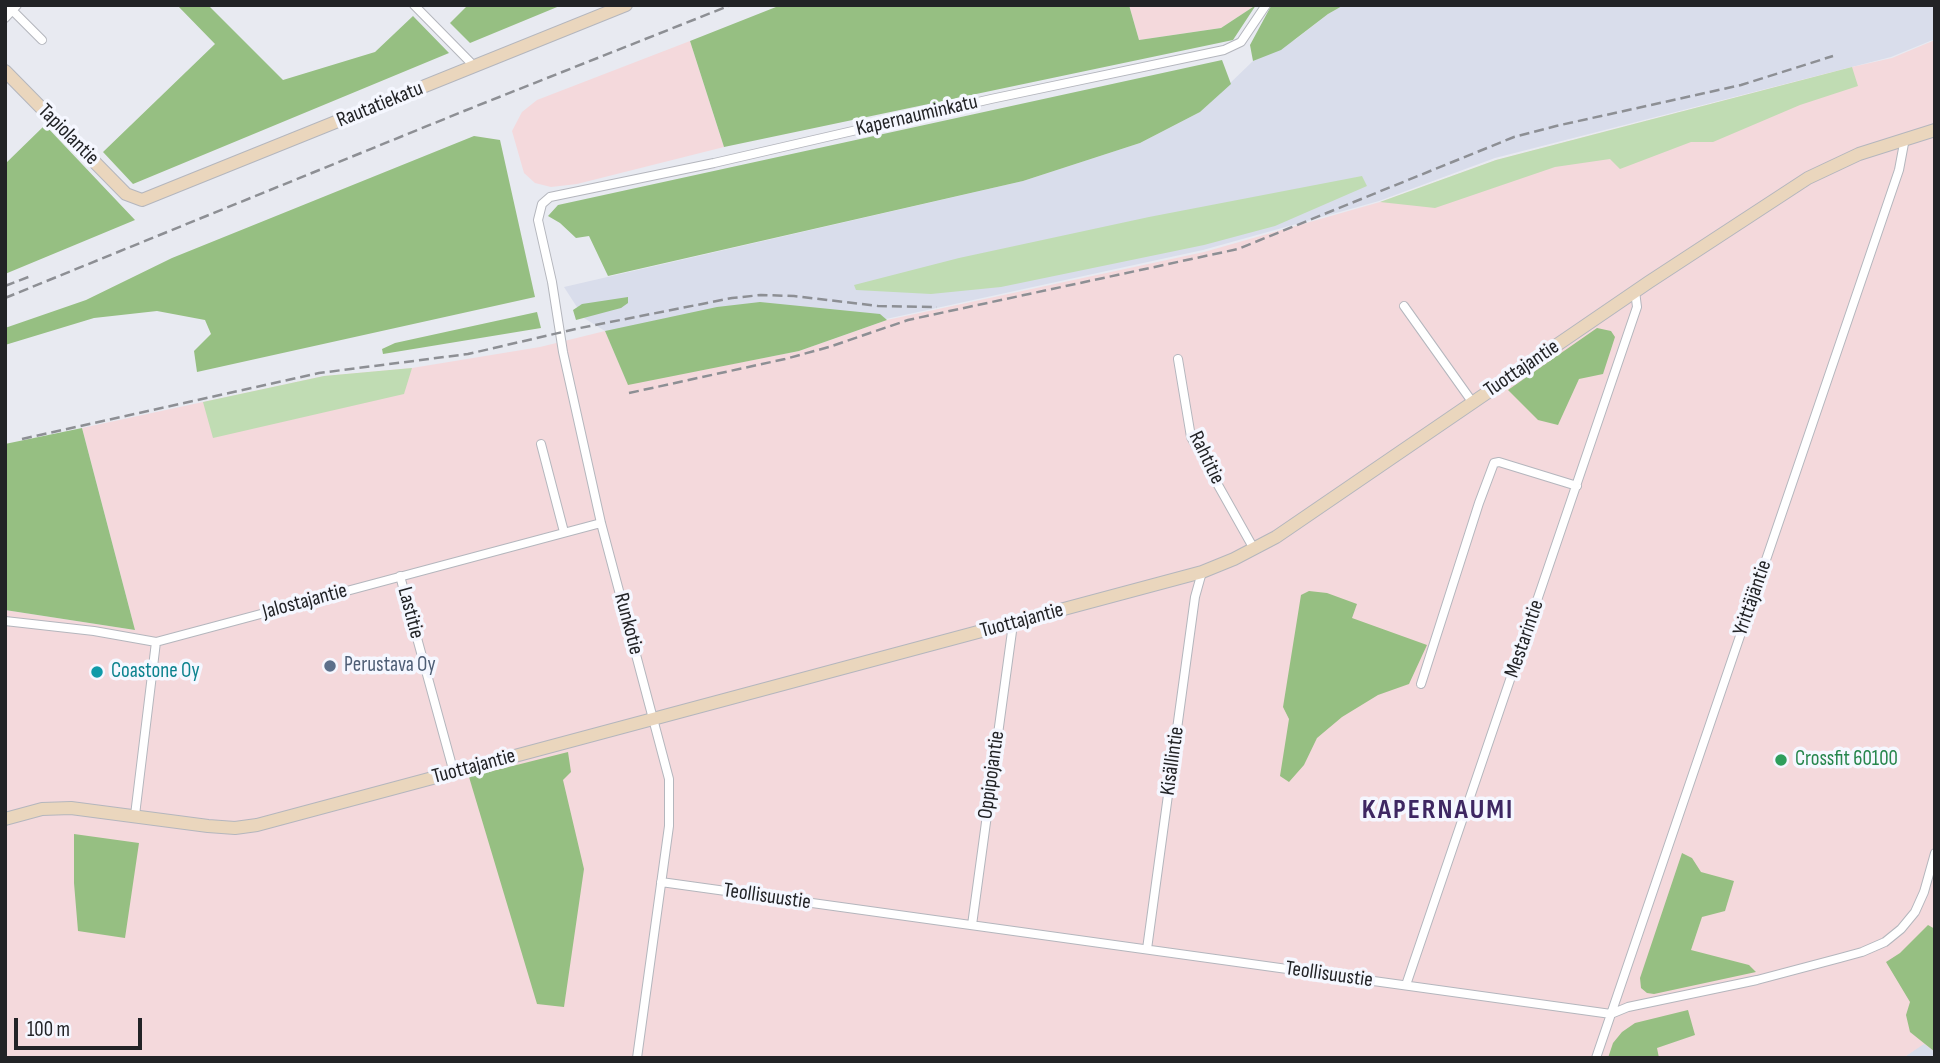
<!DOCTYPE html>
<html>
<head>
<meta charset="utf-8">
<style>
  body { margin:0 }
  #map { position:relative; width:1940px; height:1063px; overflow:hidden; background:#e8eaf1; font-family:"Sofia Sans Condensed",sans-serif }
  canvas { display:block }
  .frame { position:absolute; inset:0; border:7px solid #222326; pointer-events:none }
  .scale { position:absolute; left:14px; top:1018px; width:128px; height:32px; box-sizing:border-box; border:4px solid #222326; border-top:0; padding-left:9px; font-size:21px; line-height:24px; white-space:nowrap; color:#222326; -webkit-text-stroke:5px #f5f7ff; paint-order:stroke }
</style>
</head>
<body>
<div id="map">
<canvas width="1940" height="1063"></canvas>
<div class="frame"></div>
<div class="scale">100 m</div>
</div>
<script>
const c = document.querySelector('canvas').getContext('2d');
c.lineJoin = 'round';
function fillPath(path, color) { c.fillStyle = color; c.fill(path, 'evenodd'); }
const poly = rows => new Path2D(rows.map(r => 'M' + r).join(''));
function trace(path, color, width, dash) { c.strokeStyle = color; c.lineWidth = width; c.lineCap = dash ? 'butt' : 'round'; c.setLineDash(dash || []); c.stroke(path); }
function label(font, color, halo, rows, align = 'center') {
  c.font = font + ' "Sofia Sans Condensed",sans-serif'; c.lineWidth = 7; c.setLineDash([]); c.textBaseline = 'middle'; c.strokeStyle = halo; c.fillStyle = color; for (const [text, x, y, turn = 0] of rows) {
    c.save(); c.translate(x, y); c.rotate((+turn || 0) * Math.PI / 180); c.textAlign = isNaN(turn) ? turn : align; if (halo) c.strokeText(text, 0, 0); c.fillText(text, 0, 0); c.restore();
  }
}
fillPath(poly([
  [1344,5,1935,5,1935,39,1891,57,1495,158,1379,201,1203,250,886,319,799,350,605,331,584,318,564,287,1023,181,1140,143,1200,112,1253,61,1296,39,1328,14],
  [1924,1043,1935,1052,1935,1058,1903,1058]
]), '#d9ddeb');
fillPath(poly([
  [1129,5,1256,5,1221,28,1139,40],
  [1935,40,1935,1052,1924,1044,1903,1058,5,1058,5,610,135,630,82,428,324,376,412,368,540,347,605,331,628,384,799,351,887,320,1204,252,1380,202,1496,160,1852,67,1892,58],
  [690,41,724,147,577,184,551,187,535,183,524,173,512,131,522,112,537,100]
]), '#f4d9dc');
fillPath(poly([
  [1852,67,1858,86,1800,105,1713,142,1691,142,1620,169,1610,159,1555,167,1435,208,1380,202,1496,160],
  [1362,176,1367,186,1275,226,1204,245,1001,287,931,294,856,290,854,285,959,258,1149,217],
  [412,368,404,394,213,438,203,402,324,376]
]), '#c0dcb3');
fillPath(poly([
  [177,5,208,5,283,80,375,52,413,16,449,53,133,184,103,152,215,44],
  [468,5,562,5,470,43,450,23],
  [781,5,1129,5,1139,40,1221,28,1256,5,1233,40,724,147,690,41],
  [1278,5,1344,5,1328,14,1281,50,1253,61,1250,45,1271,6],
  [1222,60,1231,84,1200,112,1140,143,1023,181,608,276,589,236,576,238,560,223,548,216,558,205],
  [45,125,135,220,5,274,5,164],
  [474,136,500,140,535,297,197,372,194,351,211,334,205,320,157,311,94,318,5,345,5,328,86,300,172,258],
  [628,297,628,303,621,308,576,320,573,310,582,304],
  [760,302,880,314,887,320,799,351,628,385,605,331,717,307],
  [537,312,541,328,383,354,382,349,395,343],
  [1597,328,1611,331,1615,337,1603,374,1579,379,1558,425,1538,420,1508,390],
  [82,428,135,630,5,610,5,444],
  [1309,591,1327,593,1357,604,1352,618,1427,645,1409,684,1378,695,1342,717,1317,738,1304,765,1289,782,1280,776,1289,719,1283,707,1301,595],
  [568,752,571,772,563,780,584,869,564,1007,537,1004,469,777],
  [74,834,139,843,125,938,78,931,74,883],
  [1682,853,1692,858,1701,872,1734,881,1725,911,1702,917,1691,950,1749,965,1756,972,1654,994,1647,993,1641,988,1640,978],
  [1928,925,1935,929,1935,1052,1910,1032,1906,1015,1910,1002,1886,962,1900,953],
  [1688,1010,1695,1035,1657,1048,1659,1058,1608,1058,1613,1043,1622,1032,1635,1023]
]), '#96bf82');
const street = poly([
  [7,5,42,40],
  [414,5,475,67],
  [5,18,17,5],
  [1404,306,1473,403],
  [1178,359,1191,437,1254,549],
  [541,444,564,532],
  [400,576,454,773],
  [5,621,94,631,156,642,601,523],
  [1421,684,1479,503,1494,463,1499,462,1577,486],
  [135,815,156,642],
  [661,882,1611,1014,1628,1007,1757,980,1840,958,1862,952,1885,942,1901,929,1915,912,1924,892,1935,853],
  [972,925,1013,624],
  [1147,949,1195,597,1202,572],
  [1406,985,1637,307,1635,291],
  [637,1058,669,826,669,779,601,523,563,352,552,282,538,220,542,204,550,197,714,163,991,99,1224,50,1241,42,1266,5],
  [1596,1058,1899,170,1905,138]
]);
const secondary = poly([
  [5,71,126,194,142,200,626,5],
  [5,819,42,809,71,808,208,826,235,828,257,825,1202,572,1234,559,1276,537,1649,282,1808,178,1859,154,1935,130]
]);
trace(street, '#b4b6bd', 10);
trace(secondary, '#b4b6bd', 14);
trace(street, '#fff', 8);
trace(secondary, '#ead6bd', 12);
trace(poly([
  [5,286,31,276],
  [5,298,464,111,731,5],
  [629,393,785,359,829,347,908,320,1238,249,1514,137,1556,126,1741,85,1833,56],
  [22,439,319,373,468,354,580,328,732,298,761,295,794,296,878,306,937,307]
]), '#8d8f94', 2.5, [10, 5]);
for (const [x, y, r, color] of [
  [330,666,7,"#5c6f8a"],
  [97,672,7,"#0f9aa8"],
  [1781,760,7,"#2e9e5b"]
]) { const dot = new Path2D(); dot.arc(x, y, r, 0, 2 * Math.PI); c.fillStyle = color; c.fill(dot); trace(dot, '#f5f7ff', 2.5); }
label('21px', '#222326', '#f5f7ff', [
  ["Rautatiekatu",380,105,-22],
  ["Kapernauminkatu",917,116,-13],
  ["Tapiolantie",68,135,45],
  ["Tuottajantie",1522,369,-34],
  ["Rahtitie",1206,458,64],
  ["Yrittäjäntie",1753,598,-71],
  ["Jalostajantie",305,602,-15],
  ["Lastitie",410,613,75],
  ["Tuottajantie",1022,621,-15],
  ["Runkotie",628,624,75],
  ["Mestarintie",1525,639,-71],
  ["Kisällintie",1173,761,-82],
  ["Tuottajantie",474,767,-15],
  ["Oppipojantie",992,775,-82],
  ["Teollisuustie",767,897,8],
  ["Teollisuustie",1329,975,8]
]);
label('21px', '#4e5e75', '#f5f7ff', [
  ["Perustava Oy",344,666]
], 'left');
label('21px', '#0d838f', '#f5f7ff', [
  ["Coastone Oy",111,672]
], 'left');
label('21px', '#27864d', '#f5f7ff', [
  ["Crossfit 60100",1795,760]
], 'left');
c.letterSpacing = '2px';
label('bold 28px', '#3e2762', '#f5f7ff', [
  ["KAPERNAUMI",1438,811]
]);
c.letterSpacing = '0px';
</script>
</body>
</html>
